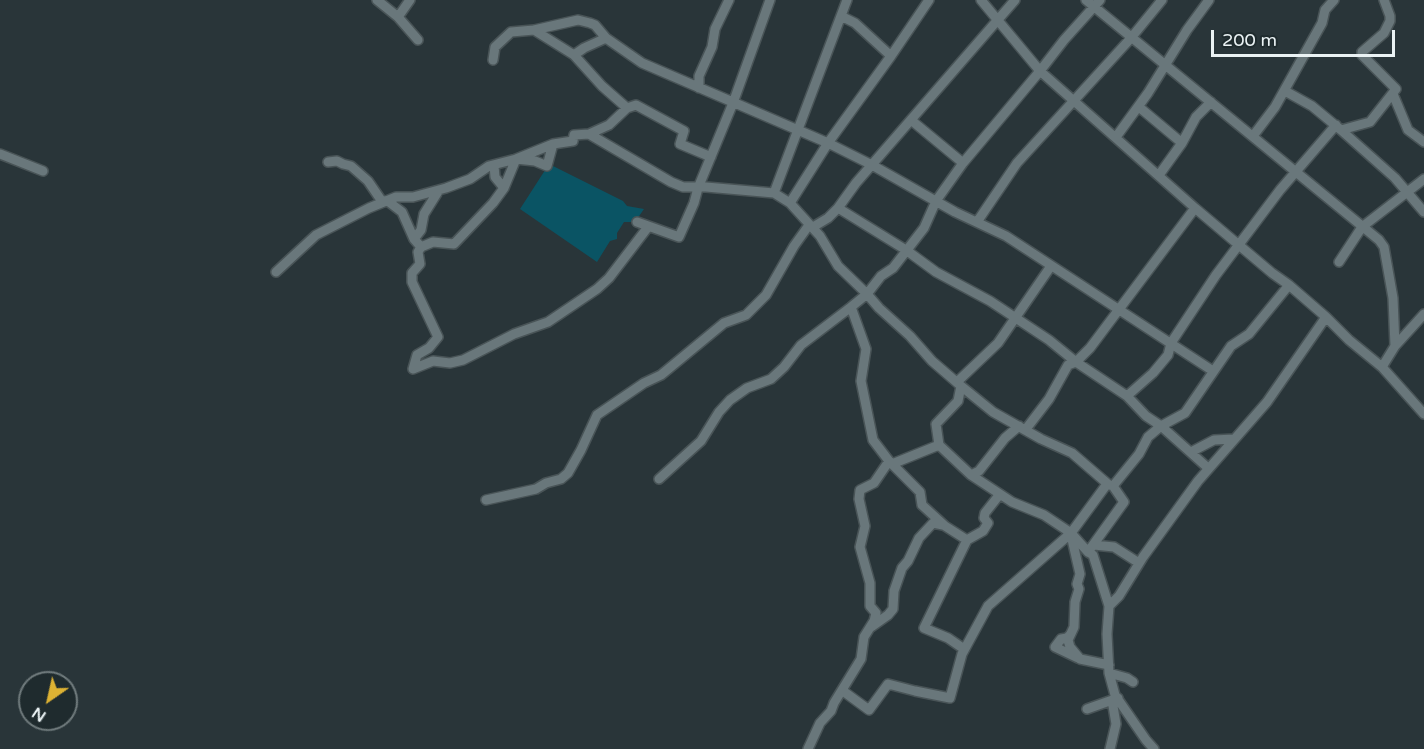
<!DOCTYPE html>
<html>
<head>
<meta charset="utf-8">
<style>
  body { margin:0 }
  #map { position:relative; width:1424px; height:749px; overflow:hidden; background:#293539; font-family:"Varela Round",sans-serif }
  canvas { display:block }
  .north { position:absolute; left:18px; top:671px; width:60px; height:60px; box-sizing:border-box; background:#1f2b2e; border:2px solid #707b7d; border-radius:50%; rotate:214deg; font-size:16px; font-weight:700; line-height:24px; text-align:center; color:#eaf2f4 }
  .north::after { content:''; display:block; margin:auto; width:21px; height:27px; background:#ddb233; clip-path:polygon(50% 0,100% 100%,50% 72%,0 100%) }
  .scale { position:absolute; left:1211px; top:30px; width:184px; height:27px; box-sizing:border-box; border:3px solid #eaf2f4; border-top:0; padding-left:8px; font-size:18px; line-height:21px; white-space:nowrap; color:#eaf2f4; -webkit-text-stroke:4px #1f2b2e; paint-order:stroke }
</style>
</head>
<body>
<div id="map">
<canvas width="1424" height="749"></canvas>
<div class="north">N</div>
<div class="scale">200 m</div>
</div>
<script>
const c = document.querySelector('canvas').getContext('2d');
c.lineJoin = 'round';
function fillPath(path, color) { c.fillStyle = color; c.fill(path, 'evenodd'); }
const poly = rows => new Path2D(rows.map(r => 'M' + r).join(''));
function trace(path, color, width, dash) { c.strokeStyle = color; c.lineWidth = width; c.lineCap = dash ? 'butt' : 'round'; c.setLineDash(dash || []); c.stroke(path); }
fillPath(poly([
  [549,164,623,201,627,206,644,209,635,222,624,222,617,233,617,239,610,241,597,262,520,209]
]), '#0a5464');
const minor = poly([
  [377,0,398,17,418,40],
  [981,0,1040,71,1195,208,1272,273,1289,285,1326,317,1349,340,1382,367,1424,414],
  [1086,0,1379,240,1384,247,1393,298,1395,346,1382,367],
  [841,16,855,23,891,56],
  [398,17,410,0],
  [534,30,574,55,584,48,606,38],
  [574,55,602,86,627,108],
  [493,60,495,47,511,32,534,30,578,20,590,23,595,25,606,38,642,63,828,143,872,165,955,212,1006,236,1213,371],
  [699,88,699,76,712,47,715,29,729,0],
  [1285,91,1312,106,1341,130,1395,178,1424,212],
  [1393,94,1408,130,1424,142],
  [1139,107,1182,143],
  [911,120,963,163],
  [1341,130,1370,122,1396,89,1362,55,1362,52,1384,33,1390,21,1390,16,1384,0],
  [589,134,671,182,683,187,706,187,774,193,790,203,820,236,838,266,867,294,879,308,910,336,932,361,961,386,993,412,1041,439,1072,453,1109,485,1113,486,1124,502,1088,552],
  [1253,136,1275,107,1322,23,1325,10,1334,0],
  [1116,137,1148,93,1187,30,1209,0],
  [0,154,43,171],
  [328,162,337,161,343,164,351,166,368,181,381,200,389,202,402,212,414,239,421,247],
  [494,165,495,177,504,188],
  [1159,175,1182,143,1196,117,1211,102],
  [774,193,847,0],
  [790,203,828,143,891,56,929,0],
  [838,208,906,250,936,272,990,301,1049,340,1076,362,1127,396,1146,416,1161,426,1208,468],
  [637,222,679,237,694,203,698,188,733,103,770,0],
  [977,222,1017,163,1131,38,1162,0],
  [813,227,828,218,838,208,856,183,1015,0],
  [414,239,421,230,424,214,439,190],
  [421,247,418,252,420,264,412,273,412,282,438,337,429,348,417,355,413,369,433,361,450,363,463,360,514,334,548,322,597,289,609,278,648,227],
  [421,247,433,242,454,244,493,203,504,188,516,159,535,161,547,166,553,144],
  [1339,262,1362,227,1424,179],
  [276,272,316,235,369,208,396,197,413,197,446,188,470,179,489,166,516,159,553,144,573,141,574,135,589,134,609,125,627,108,636,105,684,131,680,144,711,157],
  [1395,346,1424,314],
  [957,382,998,343,1051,266],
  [961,386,958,401,936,424,939,445,971,475,1012,502,1044,515,1071,533,1088,552,1093,555,1109,606,1107,634,1109,673,1115,695,1146,740,1154,749],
  [1127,396,1153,373,1168,355,1171,343,1216,275,1280,190,1336,125],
  [1026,429,1049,399,1068,365,1076,362,1090,348,1195,208],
  [1191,452,1214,440,1234,439],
  [892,464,939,445],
  [971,475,979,471,1005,438,1019,426],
  [659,479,701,441,719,412,730,400,747,388,771,379,784,367,801,345,851,307],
  [1113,486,1139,454,1148,437,1161,426,1185,413,1231,346,1249,334,1289,285],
  [1000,494,985,513,984,518,988,523,983,531,967,540,945,526,922,505,920,492,889,461,873,440,861,381,866,349,851,307,867,294,881,276,893,268,924,228,936,201,963,163,1040,71,1064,40,1100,0],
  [486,500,536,489,546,483,561,479,568,473,581,450,597,415,644,383,661,375,724,323,746,315,766,295,794,246,809,225],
  [1071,535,1080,574,1077,584,1079,589,1075,602,1074,627,1068,640,1070,647,1080,659,1109,665],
  [1094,545,1114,547,1139,563],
  [1109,606,1119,596,1143,557,1198,481,1267,402,1326,317],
  [871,627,888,615,893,609,894,591,902,568,908,561,919,538,933,523,943,525],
  [1070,635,1067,638,1061,639,1055,647,1078,658],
  [964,649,948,638,924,628,967,540],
  [1109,673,1127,678,1133,682],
  [843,691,869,710,888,684,915,691,950,698,962,654,988,606,1071,533,1107,484],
  [1087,709,1118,698],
  [808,749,820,723,831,711,834,703,861,659,864,637,874,621,876,613,870,606,870,583,860,547,865,526,859,499,860,490,874,483,889,461],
  [1110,749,1116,724,1113,706,1118,698]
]);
trace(minor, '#495457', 12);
trace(minor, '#69777b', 9);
</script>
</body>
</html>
